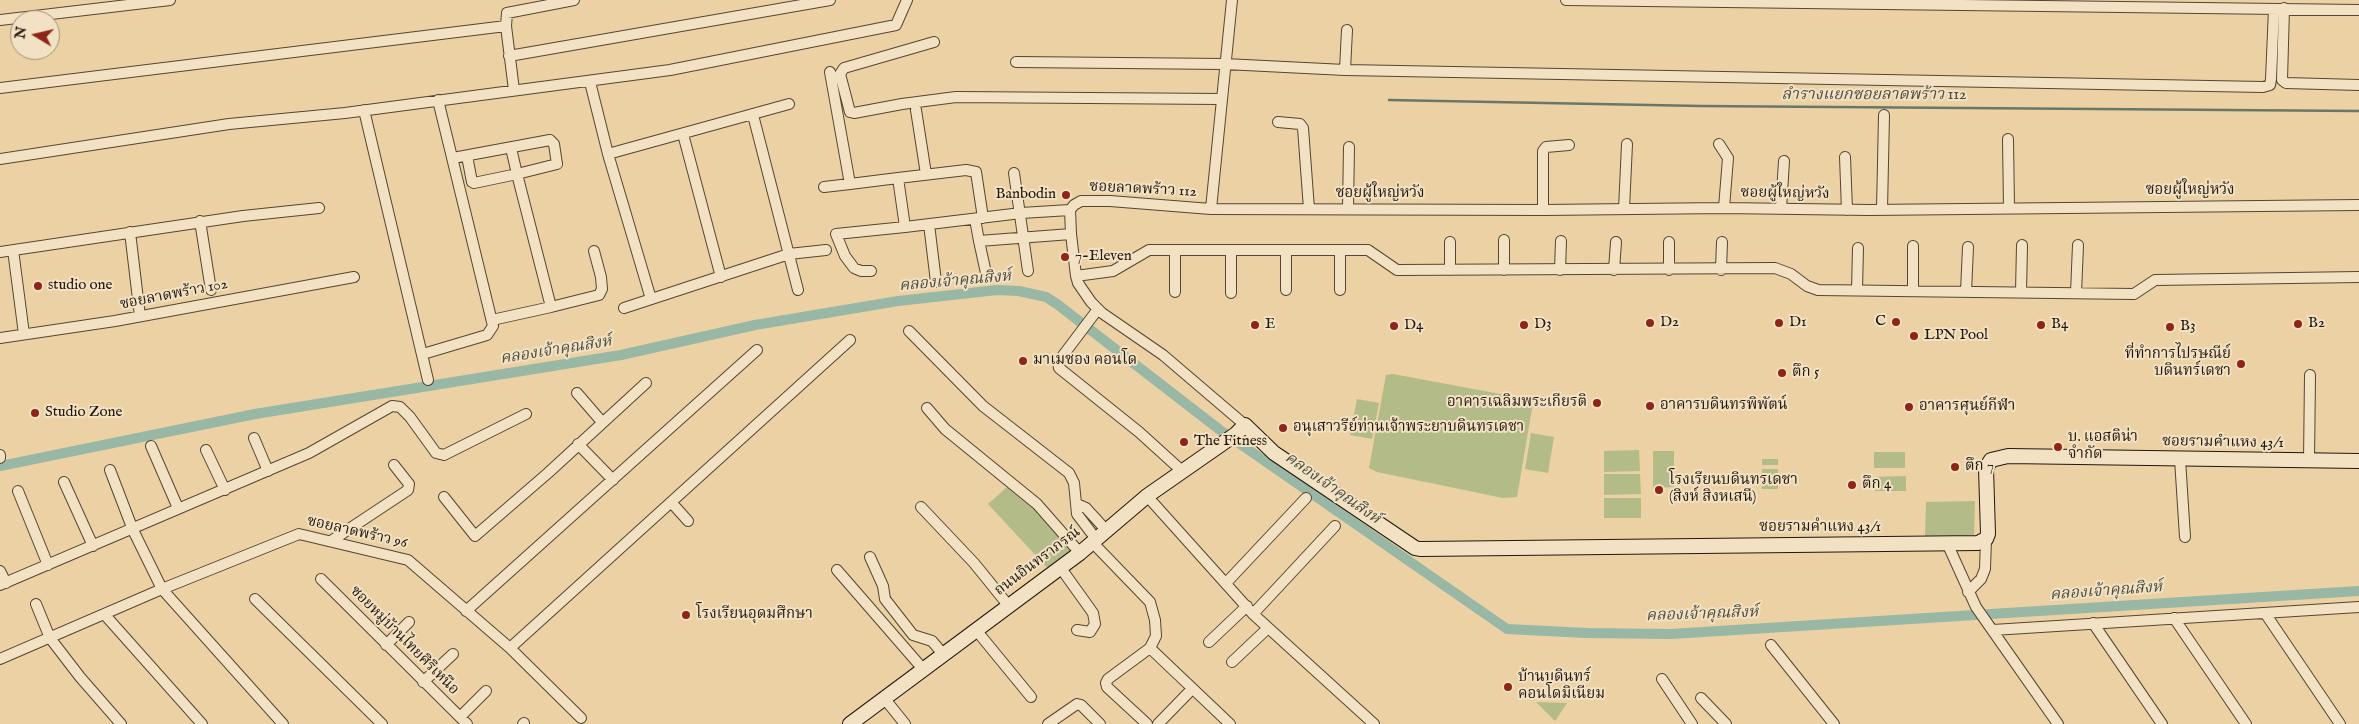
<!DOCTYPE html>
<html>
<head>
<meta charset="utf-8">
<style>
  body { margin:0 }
  #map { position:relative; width:2359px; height:724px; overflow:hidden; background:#ebd1a3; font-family:"IM FELL English",serif }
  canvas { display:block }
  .north { position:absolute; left:10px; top:10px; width:50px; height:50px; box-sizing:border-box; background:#f2e1c3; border:1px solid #9e907a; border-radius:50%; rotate:279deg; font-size:14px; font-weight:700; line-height:20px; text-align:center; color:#21170d }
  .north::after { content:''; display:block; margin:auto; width:18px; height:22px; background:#8f2418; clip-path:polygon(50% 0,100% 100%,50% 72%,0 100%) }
</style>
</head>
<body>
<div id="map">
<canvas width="2359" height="724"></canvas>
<div class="north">N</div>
</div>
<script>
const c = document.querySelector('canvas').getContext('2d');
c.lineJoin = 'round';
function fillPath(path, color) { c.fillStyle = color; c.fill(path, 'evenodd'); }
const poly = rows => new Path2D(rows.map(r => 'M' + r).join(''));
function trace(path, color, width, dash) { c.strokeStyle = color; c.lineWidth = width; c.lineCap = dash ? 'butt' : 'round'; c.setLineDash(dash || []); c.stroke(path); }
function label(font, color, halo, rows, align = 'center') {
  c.font = font + ' "IM FELL English","Noto Serif Thai",serif'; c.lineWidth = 4; c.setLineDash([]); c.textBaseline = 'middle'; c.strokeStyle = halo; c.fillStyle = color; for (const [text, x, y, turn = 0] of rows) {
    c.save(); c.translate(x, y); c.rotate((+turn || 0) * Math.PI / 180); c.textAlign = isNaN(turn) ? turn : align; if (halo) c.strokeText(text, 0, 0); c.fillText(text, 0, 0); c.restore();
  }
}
fillPath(poly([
  [1393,374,1527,399,1533,403,1517,497,1503,498,1377,472,1369,468,1386,375],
  [1357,399,1379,403,1372,439,1350,435],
  [1531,433,1554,437,1548,473,1525,469],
  [1639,450,1640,471,1604,472,1604,451],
  [1653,451,1674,451,1674,487,1653,488],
  [1874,452,1905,452,1905,468,1874,468],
  [1762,459,1778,459,1778,465,1762,465],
  [1762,469,1778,469,1778,477,1762,477],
  [1604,474,1640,474,1641,494,1604,495],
  [1906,476,1906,491,1875,491,1874,477],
  [1014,481,1080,552,1051,572,988,504],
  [1762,481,1778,481,1778,489,1762,489],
  [1604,498,1641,498,1641,518,1604,518],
  [1975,501,1974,535,1925,536,1926,502],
  [1536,702,1567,703,1555,721]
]), '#b3bc88');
trace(poly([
  [1389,100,1701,106,2359,111]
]), '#687768', 2.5);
trace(poly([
  [0,466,255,414,621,355,755,325,898,301,997,290,1019,291,1046,297,1057,304,1220,430,1507,629,1587,633,1671,634,2359,591]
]), '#98b7a4', 10);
const street = poly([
  [1566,0,2359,10],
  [2284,8,2282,80,2286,83,2359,85],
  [0,20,170,0],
  [934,42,844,68,840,74,850,112,854,113,902,104,956,97,1221,99],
  [509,56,830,0],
  [1016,62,1225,64,1345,70,2263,87,2270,85,2271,79,2274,9],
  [1345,70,1347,30],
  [830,72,850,184,898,178,905,227,1021,213,1070,210],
  [590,82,608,154,651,299],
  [0,88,506,26],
  [514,90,506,26,507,13,574,0],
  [364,110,428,380],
  [916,110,926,174],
  [753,115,798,290],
  [1278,122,1300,124,1303,128,1309,209],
  [683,134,721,277],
  [2008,139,2009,208],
  [1719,144,1728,158,1724,208],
  [608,154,789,104],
  [467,156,472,182,474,183,517,174,511,148],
  [1845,157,1847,210],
  [453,158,550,140,554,144,557,164,517,174,551,307,599,295,602,289,601,277,594,251],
  [0,159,229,124,345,113,670,70,896,25,907,0],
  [1014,173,1028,271],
  [898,178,966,170,976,172,983,218],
  [824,187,850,184],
  [1211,209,1232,0],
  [1348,209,1349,147],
  [1624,209,1627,144],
  [1781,209,1784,161],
  [1543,210,1543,151,1546,147,1569,145],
  [1882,210,1884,115],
  [975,219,979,241,1071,234],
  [200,221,211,290],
  [929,224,936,282],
  [130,232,140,316],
  [1504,240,1504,270],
  [979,241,986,273],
  [13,250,24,334],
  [1340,250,1340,290],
  [0,252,243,216,319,208],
  [1450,270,1450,242],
  [1560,270,1561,241],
  [1614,270,1616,242],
  [1669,270,1669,242],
  [1721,270,1722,242],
  [871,271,861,271,854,268,845,256,836,234,905,227],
  [1076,276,1113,271,1149,250,1368,250,1397,270,1775,268,1791,274,1807,286,1818,290,2134,294,2155,280,2359,277],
  [1286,290,1286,250],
  [1857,290,1858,248],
  [1913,291,1913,246],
  [1175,292,1175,250],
  [1966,292,1968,247],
  [2021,292,2022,245],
  [1231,293,1231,250],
  [2076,293,2078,245],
  [624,308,789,254,826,250],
  [1098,309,1058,362,1059,368,1139,432,1182,471],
  [492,320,551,307],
  [909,331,983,406,1069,473,1074,483,1077,514,1096,539],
  [0,338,115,321,354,277],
  [423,354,487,335,493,326,438,100],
  [577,393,602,422],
  [927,408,945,429,1037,504,1080,553],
  [1245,425,1163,355,1102,313,1091,302,1078,283,1076,276,1071,234,1070,210,1074,205,1081,201,1110,201,1211,209,1543,210,1724,208,1869,210,2359,205],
  [254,438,268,471],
  [578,444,613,480],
  [151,446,178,508],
  [206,450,225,490],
  [0,455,0,458],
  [2180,459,2185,537],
  [2309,461,2310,375],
  [110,470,133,530,162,589,283,724],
  [64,482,93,546],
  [18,491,48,565],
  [1147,496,1253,614,1374,724],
  [444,497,475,536,548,473,646,383],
  [671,502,688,521],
  [1077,504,1086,508,1106,530],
  [921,507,974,563,1008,605],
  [331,541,408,490,409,484,394,465],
  [1092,542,1150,602,1155,620,1156,636,1150,648,1230,724],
  [1947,543,1976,607,2058,724],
  [870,557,883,586,885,599,913,635,932,641,943,654],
  [1060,567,1093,613,1095,624,1090,632,1077,630],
  [837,570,923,669],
  [0,571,6,583],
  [321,579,467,724],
  [1227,582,1306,498],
  [0,585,309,453,392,406,400,407,410,417,436,453,444,455,526,414],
  [1968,592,1981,579,1985,569,1986,539],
  [255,599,382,724],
  [36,604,50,638,80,677,121,724],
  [466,611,757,350],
  [2265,613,2340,724],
  [1253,614,1335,526],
  [105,615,202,724],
  [2174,618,2246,724],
  [2093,623,2162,724],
  [976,630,1031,697],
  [1993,630,2359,607],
  [1209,642,1247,606],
  [386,645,409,622],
  [1771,645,1834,724],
  [510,648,850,340],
  [0,659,162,589,299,534,408,560,510,648,581,718],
  [1232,662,1268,628],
  [1662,679,1692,724],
  [423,682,453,654],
  [884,698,905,724],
  [1701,698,1726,724],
  [460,717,486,691],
  [523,724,524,723],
  [1048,724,1077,704,1081,705,1100,724],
  [1147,724,1107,687,1106,683,1108,679,1150,648],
  [1158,724,1192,689]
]);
const secondary = poly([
  [850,724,1080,553,1147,496,1236,434,1245,425,1274,453,1415,548,1420,549,1978,543,1986,539,1988,534,1986,468,1991,460,2008,456,2359,461]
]);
trace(street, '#544632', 12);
trace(secondary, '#21170d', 16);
trace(street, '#f2e1c3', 10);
trace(secondary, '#f2e1c3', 14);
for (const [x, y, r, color] of [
  [1066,195,5,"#8f2418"],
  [1065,257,5,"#8f2418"],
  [38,286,5,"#8f2418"],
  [1896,322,5,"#8f2418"],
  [1650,323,5,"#8f2418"],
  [1779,323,5,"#8f2418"],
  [2298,324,5,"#8f2418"],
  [1255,325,5,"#8f2418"],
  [1524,325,5,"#8f2418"],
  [2041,325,5,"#8f2418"],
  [1394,326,5,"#8f2418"],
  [2170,327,5,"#8f2418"],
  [1914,336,5,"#8f2418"],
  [1023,361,5,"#8f2418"],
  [2241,364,5,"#8f2418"],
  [1782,373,5,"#8f2418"],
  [1597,403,5,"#8f2418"],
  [1650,406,5,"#8f2418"],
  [1909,407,5,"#8f2418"],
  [35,413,5,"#8f2418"],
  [1283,428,5,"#8f2418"],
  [1184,442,5,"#8f2418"],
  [2058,447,5,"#8f2418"],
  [1955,467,5,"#8f2418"],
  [1852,485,5,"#8f2418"],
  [1659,490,5,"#8f2418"],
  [686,615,5,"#8f2418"],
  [1508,687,5,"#8f2418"]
]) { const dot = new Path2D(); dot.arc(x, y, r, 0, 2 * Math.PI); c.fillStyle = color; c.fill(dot); trace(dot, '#f2e1c3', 2); }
label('15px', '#21170d', '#f2e1c3', [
  ["ซอยลาดพร้าว 112",1143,190,3],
  ["ซอยผู้ใหญ่หวัง",2190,191],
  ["ซอยผู้ใหญ่หวัง",1380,194],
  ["ซอยผู้ใหญ่หวัง",1785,194,1],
  ["ซอยลาดพร้าว 102",174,295,-11],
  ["ซอยรามคำแหง 43/1",2223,443,1],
  ["ซอยรามคำแหง 43/1",1820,528],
  ["ซอยลาดพร้าว 96",357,533,13],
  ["ถนนอินทราภรณ์",1038,562,-37],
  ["ซอยหมู่บ้านไทยศิริเหนือ",404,641,45]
]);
label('15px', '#21170d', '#f2e1c3', [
  ["Banbodin",1056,195,"right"],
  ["7-Eleven",1075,257],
  ["studio one",48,286],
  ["C",1886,322,"right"],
  ["D2",1660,323],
  ["D1",1789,323],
  ["B2",2308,324],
  ["E",1265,325],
  ["D3",1534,325],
  ["B4",2051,325],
  ["D4",1404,326],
  ["B3",2180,327],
  ["LPN Pool",1924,336],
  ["ที่ทำการไปรษณีย์",2231,355,"right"],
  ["บดินทร์เดชา",2231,372,"right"],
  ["มาเมซอง คอนโด",1033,361],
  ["ตึก 5",1792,373],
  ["อาคารเฉลิมพระเกียรติ",1587,403,"right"],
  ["อาคารบดินทรพิพัตน์",1660,406],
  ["อาคารศุนย์กีฬา",1919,407],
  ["Studio Zone",45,413],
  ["อนุเสาวรีย์ท่านเจ้าพระยาบดินทรเดชา",1293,428],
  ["บ. แอสติน่า",2068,438],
  ["จำกัด",2068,455],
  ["The Fitness",1194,442],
  ["ตึก 7",1965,467],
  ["โรงเรียนบดินทรเดชา",1669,481],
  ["(สิงห์ สิงหเสนี)",1669,498],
  ["ตึก 4",1862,485],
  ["โรงเรียนอุดมศึกษา",696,615],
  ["บ้านบดินทร์",1518,678],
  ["คอนโดมิเนียม",1518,695]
], 'left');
label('italic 16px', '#4b4f42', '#f2e1c3', [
  ["ลำรางแยกซอยลาดพร้าว 112",1874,96],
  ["คลองเจ้าคุณสิงห์",955,282,-5],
  ["คลองเจ้าคุณสิงห์",556,351,-9],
  ["คลองเจ้าคุณสิงห์",1332,489,35],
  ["คลองเจ้าคุณสิงห์",2106,592,-4],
  ["คลองเจ้าคุณสิงห์",1702,615,-2]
]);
</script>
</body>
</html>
